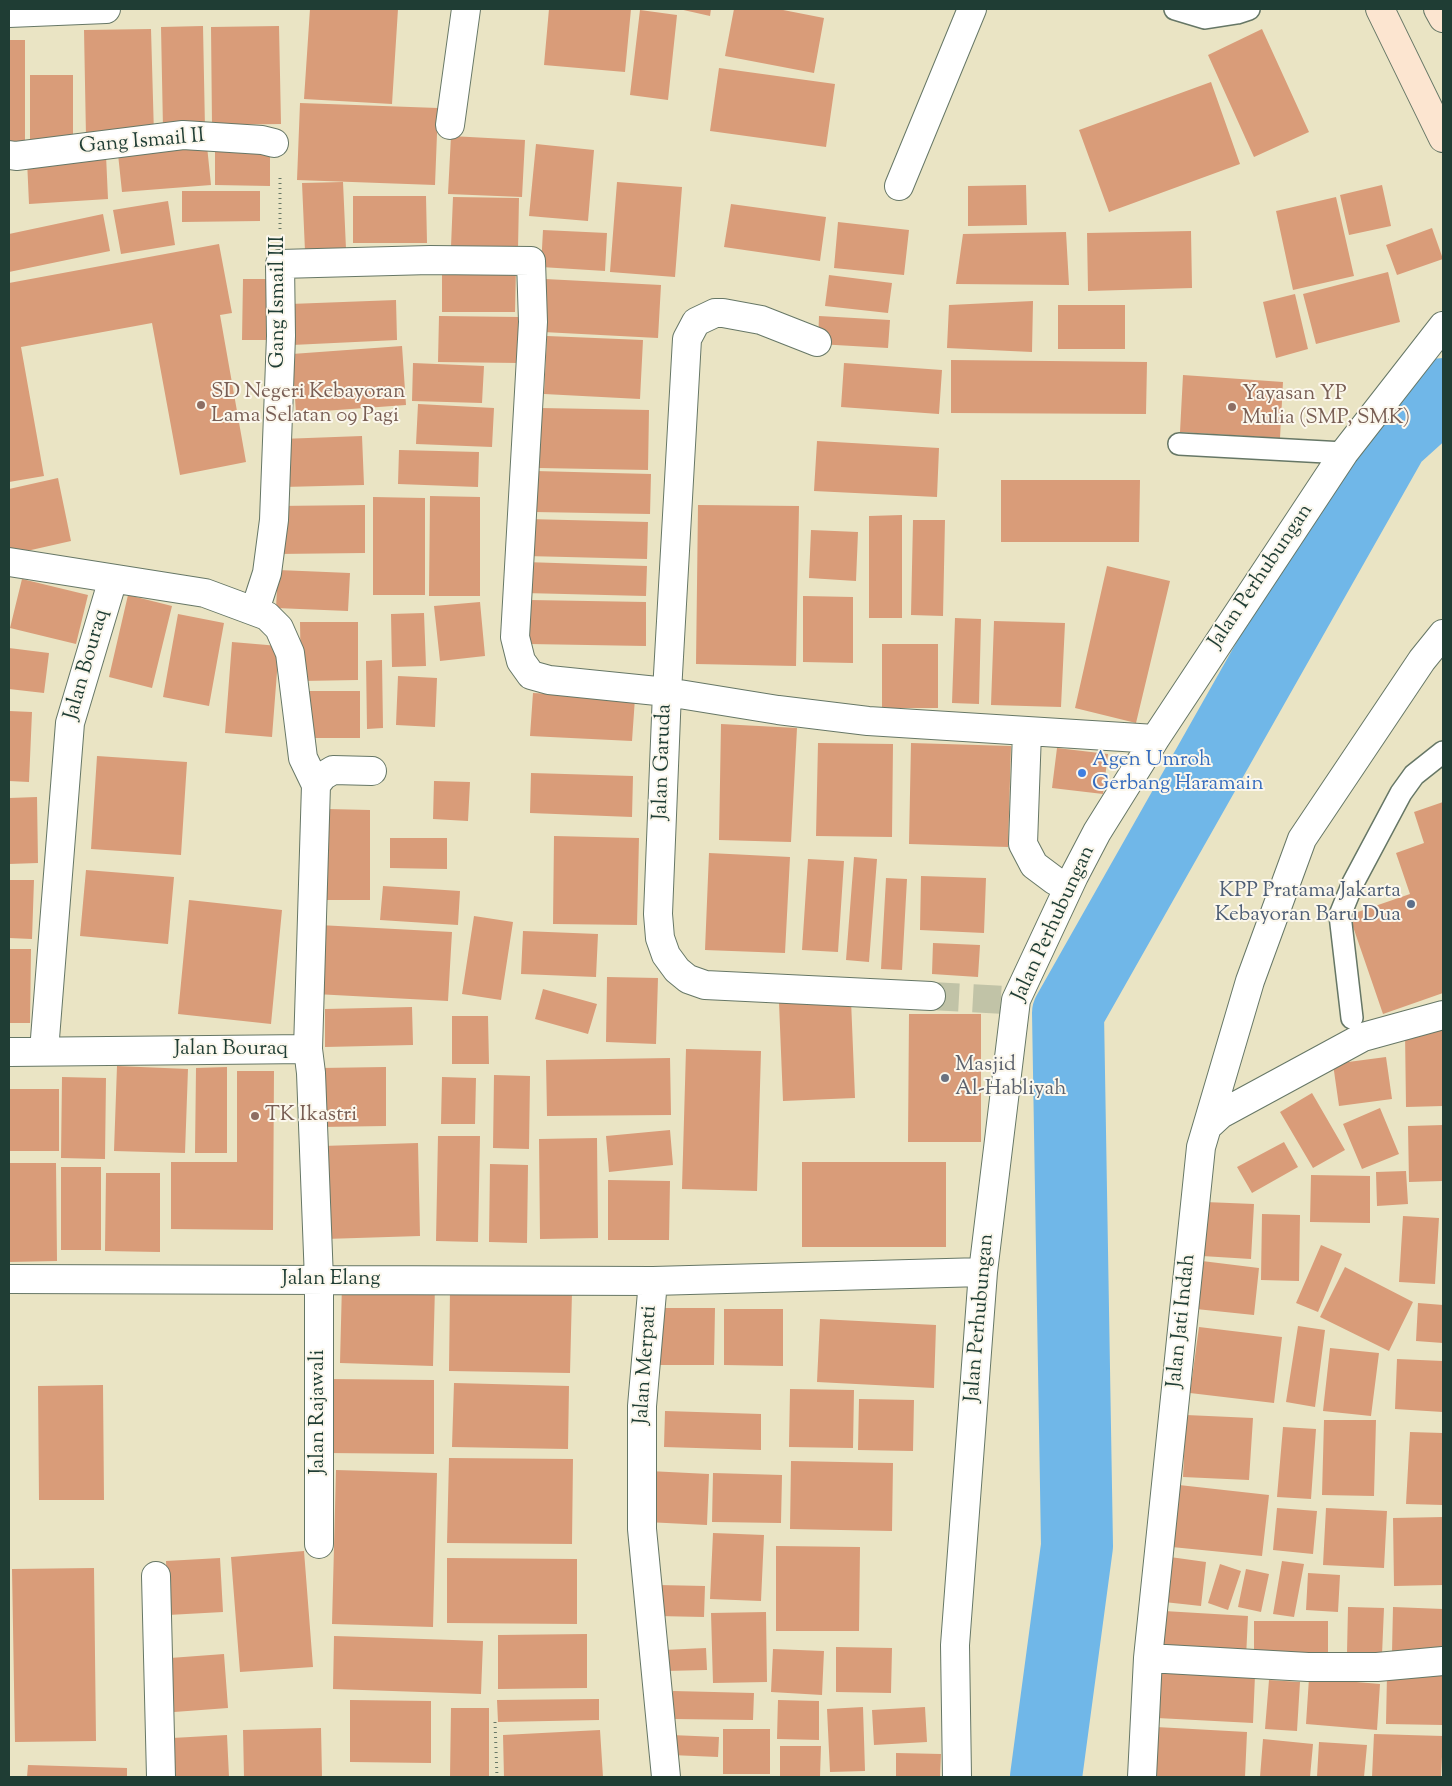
<!DOCTYPE html>
<html>
<head>
<meta charset="utf-8">
<style>
  body { margin:0 }
  #map { position:relative; width:1452px; height:1786px; overflow:hidden; background:#eae4c4; font-family:"Sorts Mill Goudy",serif }
  canvas { display:block }
  .frame { position:absolute; inset:0; border:10px solid #1f3d34; pointer-events:none }
</style>
</head>
<body>
<div id="map">
<canvas width="1452" height="1786"></canvas>
<div class="frame"></div>
</div>
<script>
const c = document.querySelector('canvas').getContext('2d');
c.lineJoin = 'round';
const poly = rows => new Path2D(rows.map(r => 'M' + r).join(''));
function trace(path, color, width, dash) { c.strokeStyle = color; c.lineWidth = width; c.lineCap = dash ? 'butt' : 'round'; c.setLineDash(dash || []); c.stroke(path); }
function fillPath(path, color) { c.fillStyle = color; c.fill(path, 'evenodd'); }
function label(font, color, halo, rows, align = 'center') {
  c.font = font + ' "Sorts Mill Goudy",serif'; c.lineWidth = 4; c.setLineDash([]); c.textBaseline = 'middle'; c.strokeStyle = halo; c.fillStyle = color; for (const [text, x, y, turn = 0] of rows) {
    c.save(); c.translate(x, y); c.rotate((+turn || 0) * Math.PI / 180); c.textAlign = isNaN(turn) ? turn : align; if (halo) c.strokeText(text, 0, 0); c.fillText(text, 0, 0); c.restore();
  }
}
trace(poly([
  [1046,1777,1077,1546,1068,1013,1393,439,1443,394]
]), '#70b7e8', 72);
fillPath(poly([
  [310,9,398,9,392,104,304,99],
  [549,9,631,9,625,72,544,65],
  [679,9,711,9,710,16],
  [734,9,778,9,824,18,814,73,725,56],
  [640,10,677,15,668,100,630,95],
  [203,26,205,129,163,129,161,27],
  [279,26,281,124,212,125,211,27],
  [151,29,154,135,86,137,84,30],
  [1262,29,1309,132,1254,157,1208,55],
  [9,40,25,40,25,144,9,144],
  [719,68,835,84,826,147,710,131],
  [30,75,73,75,73,143,30,142],
  [1211,82,1240,164,1109,212,1079,130],
  [300,103,438,108,435,185,297,180],
  [451,136,525,140,522,197,448,194],
  [215,144,270,145,270,186,215,185],
  [536,144,594,150,588,221,529,216],
  [207,146,211,185,122,192,118,154],
  [106,155,108,199,29,204,27,160],
  [343,182,346,249,305,251,302,183],
  [617,182,682,187,675,277,610,272],
  [1026,185,1027,225,968,226,968,186],
  [1382,185,1391,226,1349,235,1340,195],
  [182,191,260,191,260,221,182,222],
  [353,196,426,196,427,243,353,243],
  [453,197,519,198,518,249,451,247],
  [1336,197,1354,276,1293,290,1276,211],
  [168,201,175,245,121,254,113,210],
  [731,204,826,217,820,261,724,247],
  [103,214,110,251,9,272,9,234],
  [838,222,909,230,904,275,834,268],
  [1432,228,1443,259,1397,275,1386,245],
  [543,230,607,233,605,271,541,267],
  [1191,231,1192,288,1088,291,1087,233],
  [1066,232,1069,285,956,284,963,234],
  [219,244,232,313,220,315,246,462,180,475,152,323,21,347,44,476,9,482,9,283],
  [442,267,516,268,515,312,442,312],
  [1388,272,1400,322,1316,344,1303,294],
  [829,275,892,283,888,313,825,306],
  [243,279,267,279,266,340,242,340],
  [545,279,661,285,658,338,543,332],
  [1295,294,1308,349,1276,358,1263,302],
  [396,300,397,340,292,345,290,304],
  [1033,301,1032,352,947,348,949,305],
  [1058,305,1125,305,1125,349,1058,349],
  [439,316,520,317,519,363,438,362],
  [819,316,890,320,888,348,818,344],
  [547,336,643,340,640,399,544,394],
  [402,346,406,405,296,413,292,354],
  [951,360,1147,362,1146,414,951,413],
  [413,363,484,366,482,403,412,401],
  [844,363,942,370,939,414,841,407],
  [1183,375,1283,382,1280,438,1180,432],
  [418,404,494,408,492,447,416,444],
  [540,408,649,410,648,470,539,468],
  [362,436,364,485,283,487,281,439],
  [817,441,939,448,937,497,814,491],
  [399,450,479,452,478,487,398,484],
  [535,471,651,474,650,514,534,512],
  [58,478,71,541,9,555,9,489],
  [1001,480,1140,480,1139,542,1001,542],
  [430,496,480,497,480,596,429,596],
  [373,497,425,498,425,595,373,595],
  [365,505,365,553,277,554,276,506],
  [698,505,799,506,796,666,696,664],
  [902,515,902,618,869,618,869,516],
  [527,519,648,522,647,559,526,556],
  [913,520,945,520,943,616,911,615],
  [811,530,858,532,856,581,809,578],
  [525,562,647,566,646,596,524,593],
  [1107,566,1170,581,1136,723,1075,708],
  [278,570,350,573,348,611,276,608],
  [22,579,88,595,76,644,10,628],
  [128,595,172,606,152,688,109,677],
  [803,596,853,597,853,663,803,662],
  [530,600,646,602,646,646,529,644],
  [480,602,485,656,440,661,434,606],
  [424,613,426,666,392,667,391,614],
  [178,614,224,623,209,706,163,697],
  [955,618,981,619,979,704,952,703],
  [994,621,1065,623,1061,707,991,705],
  [300,622,358,622,358,680,301,681],
  [232,642,279,646,272,737,225,733],
  [882,644,938,644,938,708,882,708],
  [9,648,49,653,44,693,9,689],
  [382,660,383,728,367,729,366,661],
  [398,676,437,678,435,727,396,725],
  [303,691,360,691,360,738,303,738],
  [533,693,635,698,632,741,530,736],
  [9,711,32,712,29,782,9,781],
  [721,724,797,728,791,842,719,840],
  [818,743,893,744,892,837,816,836],
  [911,743,1011,746,1008,847,909,844],
  [1057,748,1108,754,1103,794,1052,788],
  [97,756,187,762,181,855,91,849],
  [531,773,633,776,632,817,530,813],
  [434,781,470,782,468,821,433,819],
  [37,797,38,863,9,864,9,798],
  [1443,802,1443,993,1383,1014,1349,915,1410,894,1396,853,1424,843,1414,812],
  [327,809,370,810,370,900,326,900],
  [554,836,639,838,637,925,553,924],
  [390,838,447,838,447,869,390,868],
  [709,853,790,857,785,953,705,950],
  [854,857,877,859,869,962,846,960],
  [808,859,844,861,838,952,802,950],
  [86,870,174,877,168,944,80,936],
  [921,876,986,878,984,933,920,930],
  [886,878,907,879,902,970,881,969],
  [9,880,34,880,32,939,9,938],
  [383,886,460,891,458,925,380,920],
  [189,900,282,910,271,1024,178,1014],
  [474,916,513,922,501,1000,462,994],
  [319,925,452,932,448,1001,315,994],
  [523,931,598,934,596,977,521,974],
  [933,943,980,945,978,977,932,974],
  [9,949,31,949,30,1023,9,1023],
  [607,977,658,978,656,1044,606,1042],
  [543,989,597,1004,588,1034,535,1019],
  [851,1000,855,1098,783,1101,779,1003],
  [412,1007,413,1045,325,1047,325,1009],
  [909,1014,981,1014,981,1142,908,1142],
  [452,1016,488,1016,489,1064,452,1064],
  [1443,1030,1443,1106,1406,1107,1405,1031],
  [686,1049,761,1051,757,1191,682,1189],
  [1386,1057,1392,1099,1339,1106,1333,1064],
  [670,1058,671,1115,547,1116,546,1060],
  [117,1066,188,1069,185,1153,114,1151],
  [227,1067,227,1153,195,1153,196,1068],
  [386,1067,386,1126,320,1127,320,1068],
  [237,1071,274,1071,273,1230,171,1229,171,1162,237,1162],
  [494,1075,530,1076,529,1149,493,1148],
  [62,1077,106,1078,105,1159,61,1158],
  [442,1077,476,1078,475,1124,441,1124],
  [9,1089,59,1089,59,1151,9,1151],
  [1312,1093,1345,1150,1313,1168,1280,1112],
  [1380,1108,1399,1154,1362,1169,1343,1124],
  [1443,1125,1443,1181,1409,1182,1408,1126],
  [670,1130,673,1165,609,1172,606,1136],
  [438,1136,480,1136,478,1242,436,1241],
  [597,1138,598,1238,540,1239,539,1139],
  [1284,1142,1298,1167,1252,1193,1237,1167],
  [418,1143,420,1236,325,1239,322,1146],
  [802,1162,946,1162,946,1247,802,1247],
  [9,1163,56,1163,57,1261,9,1262],
  [490,1164,528,1165,527,1243,489,1242],
  [61,1167,101,1167,101,1250,61,1250],
  [1406,1171,1408,1204,1377,1206,1376,1172],
  [106,1173,160,1173,160,1252,105,1251],
  [1311,1175,1370,1176,1370,1223,1310,1222],
  [608,1180,670,1181,669,1240,608,1240],
  [1205,1202,1254,1204,1251,1259,1202,1256],
  [1262,1214,1300,1215,1299,1281,1261,1280],
  [1403,1216,1439,1218,1435,1284,1399,1282],
  [1321,1245,1342,1254,1318,1312,1296,1303],
  [1202,1261,1259,1268,1254,1315,1196,1309],
  [1345,1267,1413,1302,1389,1351,1320,1317],
  [342,1284,435,1286,433,1366,340,1363],
  [450,1289,572,1292,570,1373,449,1371],
  [1418,1303,1443,1305,1443,1343,1416,1341],
  [657,1308,715,1308,714,1365,657,1365],
  [724,1309,783,1309,783,1366,724,1365],
  [820,1319,936,1325,934,1388,817,1382],
  [1298,1326,1325,1330,1315,1407,1286,1402],
  [1199,1327,1282,1337,1274,1403,1190,1393],
  [1330,1348,1379,1353,1371,1416,1323,1411],
  [1397,1359,1443,1361,1443,1412,1395,1409],
  [328,1379,434,1380,434,1454,327,1453],
  [454,1383,569,1386,568,1449,452,1447],
  [103,1385,104,1500,39,1500,38,1386],
  [790,1389,854,1390,853,1448,789,1447],
  [859,1399,914,1400,913,1451,858,1450],
  [665,1411,761,1414,761,1450,664,1447],
  [1186,1415,1253,1418,1249,1480,1183,1477],
  [1324,1420,1376,1420,1374,1496,1322,1495],
  [1283,1427,1316,1429,1311,1499,1277,1497],
  [1410,1432,1443,1433,1443,1505,1406,1504],
  [449,1458,573,1459,572,1544,447,1543],
  [791,1461,893,1463,892,1531,790,1529],
  [336,1470,437,1473,433,1627,332,1624],
  [649,1471,709,1474,707,1525,646,1522],
  [713,1473,782,1475,781,1523,712,1522],
  [1179,1485,1269,1495,1262,1556,1172,1547],
  [1277,1508,1317,1511,1313,1554,1273,1550],
  [1326,1508,1387,1511,1384,1568,1323,1565],
  [1443,1517,1443,1585,1394,1586,1393,1518],
  [713,1533,764,1535,761,1601,710,1599],
  [776,1546,860,1547,859,1631,776,1631],
  [304,1551,313,1667,240,1672,231,1557],
  [1170,1557,1206,1562,1201,1606,1164,1602],
  [220,1558,223,1612,168,1615,166,1561],
  [447,1558,577,1559,577,1624,447,1623],
  [1282,1561,1304,1564,1294,1617,1273,1614],
  [1220,1564,1241,1571,1228,1610,1208,1603],
  [94,1568,96,1741,15,1742,12,1569],
  [1246,1569,1269,1574,1261,1612,1238,1607],
  [1308,1573,1340,1575,1338,1612,1306,1610],
  [658,1585,705,1586,704,1617,657,1616],
  [1348,1607,1384,1608,1382,1655,1347,1653],
  [1393,1607,1443,1609,1443,1655,1392,1653],
  [1164,1611,1248,1616,1246,1658,1162,1653],
  [766,1612,767,1682,713,1683,711,1613],
  [1254,1621,1328,1621,1328,1657,1254,1657],
  [587,1634,587,1688,498,1689,498,1635],
  [334,1636,483,1641,481,1694,333,1689],
  [836,1647,892,1648,891,1693,836,1692],
  [706,1648,707,1670,665,1671,664,1650],
  [773,1649,824,1651,822,1695,771,1692],
  [224,1654,228,1708,174,1712,170,1658],
  [1159,1670,1255,1675,1253,1723,1157,1718],
  [1387,1674,1443,1675,1443,1725,1386,1724],
  [1309,1678,1380,1684,1377,1730,1306,1724],
  [1269,1680,1300,1682,1297,1731,1265,1729],
  [673,1691,754,1693,753,1720,673,1719],
  [599,1699,599,1720,498,1722,497,1700],
  [350,1700,431,1701,431,1763,350,1762],
  [778,1700,819,1701,819,1740,777,1739],
  [863,1707,865,1771,830,1772,827,1709],
  [925,1707,927,1742,874,1745,872,1710],
  [451,1708,489,1708,489,1777,450,1777],
  [1156,1727,1247,1732,1245,1777,1153,1777],
  [321,1728,322,1777,244,1777,243,1730],
  [723,1729,770,1729,770,1774,723,1774],
  [600,1730,603,1777,504,1777,503,1735],
  [1374,1734,1443,1736,1441,1777,1372,1777],
  [227,1735,229,1777,174,1777,172,1738],
  [671,1735,719,1737,718,1757,671,1755],
  [1263,1739,1313,1744,1310,1777,1260,1777],
  [1319,1742,1367,1745,1364,1777,1317,1777],
  [780,1746,821,1746,820,1777,780,1777],
  [896,1753,941,1754,940,1777,896,1777],
  [28,1765,127,1768,127,1777,27,1777]
]), '#d99c79');
trace(poly([
  [931,996,1004,1000]
]), '#c1c3a7', 28, [28, 14]);
const service = poly([
  [1175,9,1205,18,1237,13,1249,9],
  [1179,444,1344,453],
  [1352,1018,1340,915,1353,883,1401,793,1414,775,1443,752]
]);
const minor = poly([
  [9,13,106,9],
  [450,125,466,9],
  [9,155,16,156,183,135,262,140,274,143],
  [899,186,972,9],
  [817,342,761,320,723,313,715,313,696,322,687,339,667,692,658,914,660,938,666,955,677,970,688,979,705,985,931,996],
  [9,562,205,593,267,616,279,628,290,653,303,758,316,785],
  [255,610,267,573,274,520,281,336,280,264,430,260,531,261,533,322,515,637,521,661,531,675,549,680,667,692,778,710,868,721,1155,739],
  [1027,732,1023,844,1034,865,1054,880,1068,888],
  [44,1051,70,723,113,579],
  [9,1052,308,1049],
  [1208,1126,1221,1114,1363,1037,1443,1015],
  [9,1279,653,1281,983,1272],
  [653,1281,642,1406,642,1529,666,1777],
  [319,1544,319,1280,311,1073,308,1049,316,785,323,776,333,770,372,771],
  [156,1576,161,1777],
  [1148,1658,1308,1667,1377,1667,1443,1661],
  [957,1777,955,1645,983,1272,1016,1000,1074,876,1097,832,1155,739,1344,453,1443,326],
  [1142,1777,1148,1658,1201,1147,1250,981,1302,839,1422,660,1443,634]
]);
const secondary = poly([
  [1380,9,1443,138],
  [1438,9,1443,18]
]);
trace(service, '#676', 24);
trace(minor, '#676', 30);
trace(secondary, '#676', 30);
trace(poly([
  [280,229,280,178],
  [495,1722,497,1777]
]), '#676', 3, [1, 4]);
trace(service, '#fff', 21);
trace(minor, '#fff', 28);
trace(secondary, '#fce5d0', 28);
for (const [x, y, r, color] of [
  [201,405,5,"#8d6e63"],
  [1232,407,5,"#8d6e63"],
  [1082,773,5,"#3f7fe0"],
  [1411,904,5,"#5c6f8a"],
  [945,1078,5,"#6b7280"],
  [255,1116,5,"#8d6e63"]
]) { const dot = new Path2D(); dot.arc(x, y, r, 0, 2 * Math.PI); c.fillStyle = color; c.fill(dot); trace(dot, '#fbf7ec', 2); }
label('21px', '#1f3d34', '#fbf7ec', [
  ["Gang Ismail II",142,143,-5],
  ["Gang Ismail III",279,302,-90],
  ["Jalan Perhubungan",1262,577,-56],
  ["Jalan Bouraq",88,665,-74],
  ["Jalan Garuda",664,762,-88],
  ["Jalan Perhubungan",1055,924,-65],
  ["Jalan Bouraq",231,1050],
  ["Jalan Elang",331,1280],
  ["Jalan Perhubungan",981,1318,-85],
  ["Jalan Jati Indah",1183,1321,-84],
  ["Jalan Merpati",647,1365,-86],
  ["Jalan Rajawali",319,1412,-90]
]);
label('21px', '#785e54', '#fbf7ec', [
  ["SD Negeri Kebayoran",211,393],
  ["Lama Selatan 09 Pagi",211,417],
  ["Yayasan YP",1242,395],
  ["Mulia (SMP, SMK)",1242,419],
  ["TK Ikastri",265,1116]
], 'left');
label('21px', '#366cbe', '#fbf7ec', [
  ["Agen Umroh",1092,761],
  ["Gerbang Haramain",1092,785]
], 'left');
label('21px', '#4e5e75', '#fbf7ec', [
  ["KPP Pratama Jakarta",1401,892],
  ["Kebayoran Baru Dua",1401,916]
], 'right');
label('21px', '#5b616d', '#fbf7ec', [
  ["Masjid",955,1066],
  ["Al-Habliyah",955,1090]
], 'left');
</script>
</body>
</html>
